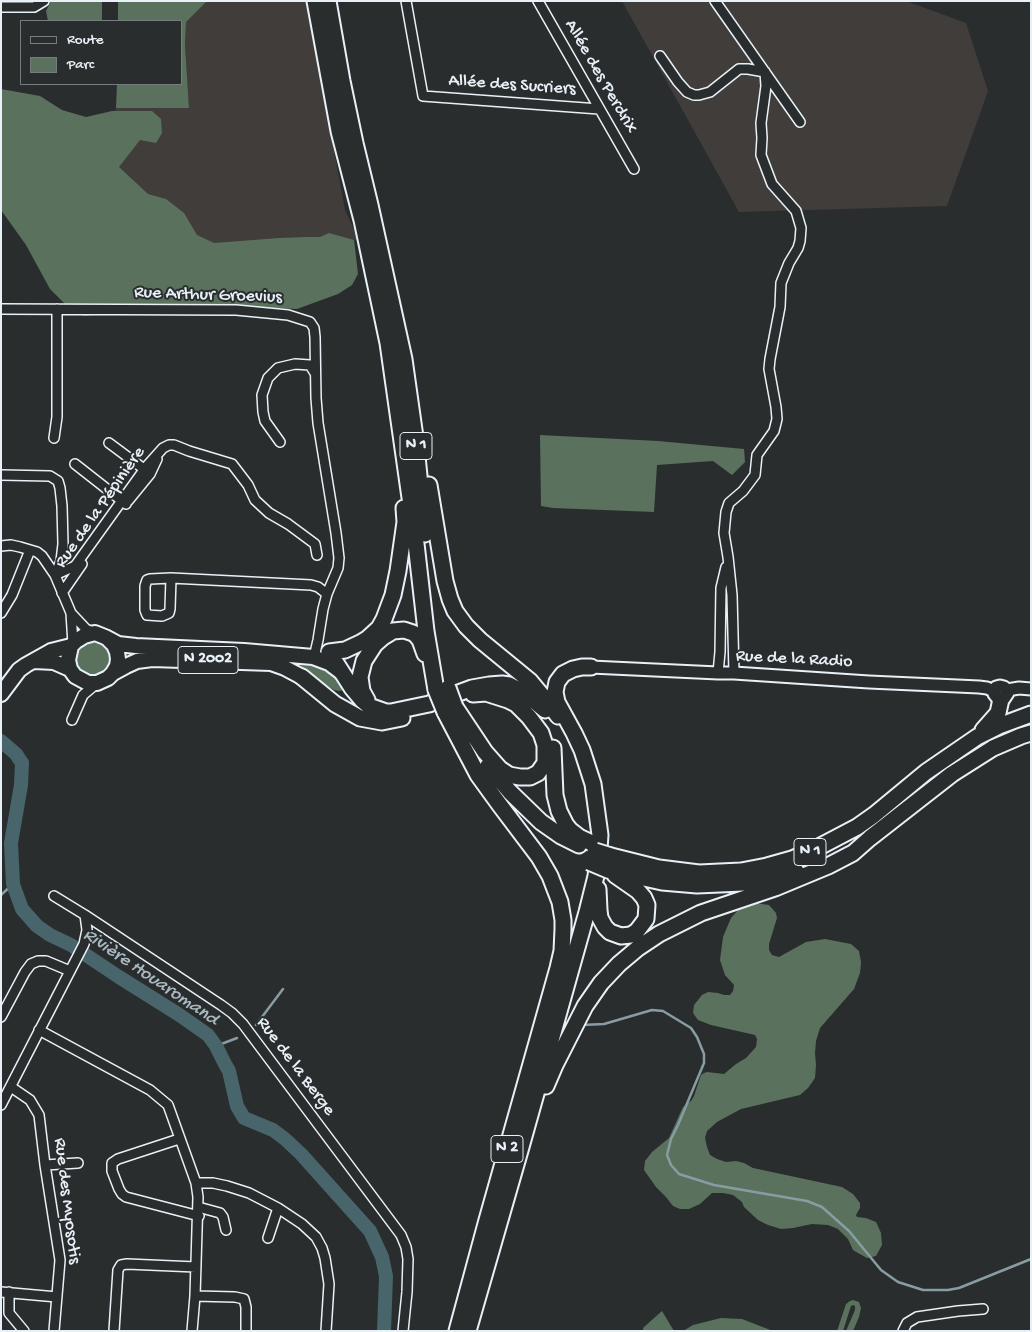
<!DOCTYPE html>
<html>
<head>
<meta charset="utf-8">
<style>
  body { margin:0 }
  #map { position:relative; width:1032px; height:1332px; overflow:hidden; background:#2a2d2e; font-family:"Gochi Hand",sans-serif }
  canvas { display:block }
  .frame { position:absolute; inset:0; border:2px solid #e8f1f8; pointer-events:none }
  .legend { position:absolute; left:20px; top:20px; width:162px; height:65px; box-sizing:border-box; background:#2a2d2e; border:1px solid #767b7f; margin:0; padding:6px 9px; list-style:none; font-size:15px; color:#e8f1f8 }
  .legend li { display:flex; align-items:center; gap:10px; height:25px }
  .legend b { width:25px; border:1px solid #767b7f }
</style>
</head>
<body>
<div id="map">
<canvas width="1032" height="1332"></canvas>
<div class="frame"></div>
<ul class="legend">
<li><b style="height:6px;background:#2a2d2e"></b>Route</li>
<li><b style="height:14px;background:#5a715d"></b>Parc</li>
</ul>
</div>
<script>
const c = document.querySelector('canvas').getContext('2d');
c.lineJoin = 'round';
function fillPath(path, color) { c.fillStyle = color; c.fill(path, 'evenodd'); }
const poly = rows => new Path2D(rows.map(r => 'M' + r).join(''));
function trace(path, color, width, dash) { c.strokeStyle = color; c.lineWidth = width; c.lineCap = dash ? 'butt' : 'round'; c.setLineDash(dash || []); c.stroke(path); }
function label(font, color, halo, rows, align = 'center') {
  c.font = font + ' "Gochi Hand",sans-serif'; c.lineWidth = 4; c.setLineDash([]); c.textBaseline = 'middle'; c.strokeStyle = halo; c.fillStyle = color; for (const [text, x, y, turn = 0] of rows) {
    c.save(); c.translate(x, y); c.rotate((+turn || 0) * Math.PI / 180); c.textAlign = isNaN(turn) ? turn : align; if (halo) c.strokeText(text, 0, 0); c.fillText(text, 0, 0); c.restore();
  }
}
fillPath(poly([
  [207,1,306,1,345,210,359,240,186,250,100,173,116,108,189,108,185,45,186,21],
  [622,1,906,1,966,23,988,91,947,206,739,212]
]), '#403d3b');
fillPath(poly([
  [51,1,102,1,102,21,48,21,46,11],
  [118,1,207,1,186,22,185,45,189,108,116,108,117,84,181,84,181,21,118,21],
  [1,89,40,96,62,110,86,117,112,111,152,111,161,119,162,133,156,143,140,140,119,167,148,194,166,199,184,213,197,235,214,243,279,238,306,237,320,237,329,233,354,240,358,274,352,285,338,294,297,309,191,305,84,316,70,309,50,289,26,245,1,210],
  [540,435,658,441,744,449,745,462,732,475,713,461,657,465,654,512,553,508,541,506],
  [97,638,112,650,110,670,92,679,75,669,75,649,78,644],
  [288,661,321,662,347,684,344,690,339,691,334,690],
  [755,903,769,905,776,913,777,918,769,944,769,950,772,955,779,957,806,942,825,939,851,944,859,951,861,962,860,973,854,989,820,1028,816,1041,815,1053,816,1065,815,1078,808,1088,800,1095,741,1109,717,1122,707,1131,705,1138,707,1147,710,1155,717,1159,726,1162,736,1161,744,1163,753,1168,842,1187,853,1194,860,1203,860,1208,856,1215,857,1217,866,1218,876,1222,881,1233,882,1245,876,1256,867,1258,858,1253,853,1250,848,1239,838,1229,828,1225,812,1224,793,1228,781,1229,768,1225,758,1220,744,1207,742,1202,733,1195,723,1193,712,1193,700,1204,689,1209,680,1209,673,1206,666,1197,656,1187,644,1170,645,1161,652,1152,669,1138,683,1107,691,1101,694,1096,701,1075,704,1073,707,1072,724,1074,736,1064,746,1058,756,1047,757,1039,755,1035,711,1025,698,1020,693,1013,694,1005,702,995,708,992,718,993,724,995,730,995,733,991,734,985,725,975,720,960,723,937,731,918,738,910],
  [853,1300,859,1302,861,1308,859,1317,853,1331,846,1331,855,1310,855,1306,853,1305,851,1306,843,1331,837,1331,846,1304,850,1301],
  [662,1311,674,1331,642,1331,644,1327],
  [721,1318,742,1319,773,1331,683,1331,693,1325]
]), '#5a715d');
trace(poly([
  [1,895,13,884],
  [256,1025,283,989],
  [582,1025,604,1024,652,1010,663,1011,691,1028,697,1037,704,1054,704,1063,678,1125,671,1139,667,1155,671,1165,679,1174,714,1185,807,1201,822,1207,849,1231,881,1270,898,1282,923,1290,948,1290,959,1288,1031,1259],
  [216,1046,237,1038]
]), '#879da3', 2.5);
trace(poly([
  [1,741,16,754,22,763,21,785,11,843,13,884,22,909,37,926,50,935,71,945,119,977,178,1014,208,1035,216,1046,225,1064,229,1071,237,1106,244,1118,273,1130,285,1139,301,1154,370,1231,382,1257,386,1276,384,1331]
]), '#47656b', 14);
const minor = poly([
  [406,1,423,96,599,109],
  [538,1,634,169],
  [715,1,800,122],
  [1,7,34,7,44,1],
  [660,56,678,82,687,92,694,95,699,95,710,92,739,69,748,69,765,72,766,86,761,123,762,138,761,155,772,184,796,211,801,228,800,241,798,248,789,263,781,283,780,307,770,359,769,369,776,407,777,419,774,431,757,455,755,475,743,491,729,503,726,512,724,533,728,557,732,595,734,673],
  [1,309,236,310,288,315,310,322,314,328,315,337,316,398,318,423,336,533,339,558,338,568,327,594,323,609,318,640,315,653],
  [54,438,57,417,57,309],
  [280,442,265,421,263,412,262,395,268,378,278,368,295,364,310,365,315,373],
  [109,443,148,472],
  [75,464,126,504],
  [1,475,50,476,58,481,60,488,62,506,63,544,61,561,55,575],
  [128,501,150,474,157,459],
  [1,546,11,545,20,547,37,552,42,556,55,575,71,613,73,644],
  [55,575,75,566,146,467,163,448,169,445,174,445,189,451,232,464,248,485,255,500,269,513,288,524,315,544,317,555],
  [171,578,170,609,169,613,162,616,147,615,145,610,145,586,147,580,150,579,171,578,311,585,318,587,327,594],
  [62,593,82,564],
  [1,613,12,595,30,550],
  [71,613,86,629,95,633],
  [718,673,720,652,721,588,726,567],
  [72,720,83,695,96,684],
  [54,896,85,915,221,1005,232,1013,243,1024,401,1235,406,1247,408,1259,407,1292,403,1331],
  [1,1017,25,972,31,964,38,961,46,961,70,971],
  [39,1030,150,1090,168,1105,196,1183,198,1197,195,1296,192,1331],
  [11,1087,30,1100,39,1115,45,1165,60,1260,54,1331],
  [1,1105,84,944,87,930,85,915],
  [179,1139,118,1159,112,1163,112,1171,119,1189,122,1194,126,1197,199,1216],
  [45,1165,78,1163],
  [196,1183,213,1183,227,1186,249,1193,278,1208,302,1224,316,1237,322,1248,325,1258,329,1284,326,1331],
  [198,1207,220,1213,223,1217,226,1230],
  [268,1238,278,1208],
  [1,1292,57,1297],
  [9,1292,9,1313,24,1331],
  [195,1296,235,1297,244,1299,246,1307,246,1331],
  [114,1331,118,1270,121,1265,127,1264,196,1267],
  [903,1331,907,1323,917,1317,958,1311,983,1309]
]);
const tertiary = poly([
  [591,667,718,673,734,673,869,682,979,687,987,688,994,691],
  [1007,690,1008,693,1004,699,998,699,994,694,996,687,1000,686,1004,687,1007,690,1019,688,1031,689]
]);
const primary = poly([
  [109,640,114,645,117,652,118,659,117,666,113,673],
  [34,661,54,662,70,669],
  [302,677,285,668,271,663,152,659,137,661,126,666,113,673,108,678,97,683,88,683,75,676,70,669,68,660,71,646,76,641,84,636,95,633,105,637,118,644,136,646,244,651,313,657,329,663,341,672],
  [1,694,19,670,26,665,51,651,71,646]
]);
const trunk = poly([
  [315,1,339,131,362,220,388,343,414,526,426,631,436,690],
  [328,1,342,81,355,143,370,205,404,359,415,437,425,534],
  [429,485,445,581,450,599,455,611,466,626,480,640,530,681,550,705,558,716],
  [404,508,405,522,398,571,393,595,384,619,379,628,367,639,362,642,345,650,329,652,352,688,362,700,369,706,386,712,391,712,429,704,472,688,489,685,502,684,509,685,523,692,545,710],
  [302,677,335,704,360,718,382,722,402,718],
  [367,700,362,691,360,677,364,661,375,644,383,637,393,631,404,630,413,633,416,635,420,640,425,654],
  [455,707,485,752,500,769,509,775,520,777,530,777,538,773,545,763,545,745,541,733,529,717,516,704,508,700,486,693,473,694],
  [445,712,478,775,499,804,539,857,550,876,560,902,563,920,563,929,562,951,558,968,487,1220,457,1331],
  [983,730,998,713,1001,699],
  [553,748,555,795,559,811,566,825,570,830,579,837,596,845],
  [488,766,510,792,541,822,561,836,579,845],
  [611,856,659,868,699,873,741,871,767,866,792,859,817,848,857,827,874,815,926,772,977,737,999,726,1031,714],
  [608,870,662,882,697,885,743,883,767,879,796,871],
  [598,889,599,910,600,918,605,927,610,932,621,936,631,935,637,931,646,919,647,905,644,898,638,891,615,875],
  [546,1086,555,1065,585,1006,601,983,619,964,638,948,659,934,701,913,775,888,828,866,853,853,870,838,952,774,993,748,1021,736,1031,733],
  [468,1331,521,1147,587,912,596,876,599,849,600,835,593,784,582,750,574,733,557,702,555,692,557,682,563,674,573,669,582,667,591,667]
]);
trace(minor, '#e8f1f8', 12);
trace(tertiary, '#e8f1f8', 15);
trace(primary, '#e8f1f8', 18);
trace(trunk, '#e8f1f8', 19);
trace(minor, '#2a2d2e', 9);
trace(tertiary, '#2a2d2e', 11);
trace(primary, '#2a2d2e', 14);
trace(trunk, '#2a2d2e', 15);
const trunkBridge = poly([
  [448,688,455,707],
  [436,690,445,712],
  [595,851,611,856],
  [589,862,608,870]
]);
trace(trunkBridge, '#e8f1f8', 19, []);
trace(trunkBridge, '#2a2d2e', 15);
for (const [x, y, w] of [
  [416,446,32],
  [208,660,60],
  [810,852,32],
  [507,1149,32]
]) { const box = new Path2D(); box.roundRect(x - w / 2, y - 13.5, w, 27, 4); c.fillStyle = '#2a2d2e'; c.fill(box); trace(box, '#e8f1f8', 1); }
label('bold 16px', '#e8f1f8', null, [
  ["N 1",416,446],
  ["N 2002",208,660],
  ["N 1",810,852],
  ["N 2",507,1149]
]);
label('18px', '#e8f1f8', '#2a2d2e', [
  ["Allée des Perdrix",600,77,60],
  ["Allée des Sucriers",512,86,4],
  ["Rue Arthur Groevius",208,296,2],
  ["Rue de la Pépinière",101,508,-55],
  ["Rue de la Radio",794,660,3],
  ["Rue de la Berge",295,1067,53],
  ["Rue des Myosotis",66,1201,83]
]);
label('italic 19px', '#a8b9c0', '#2a2d2e', [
  ["Rivière Houaromand",150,978,34]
]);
</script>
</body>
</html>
